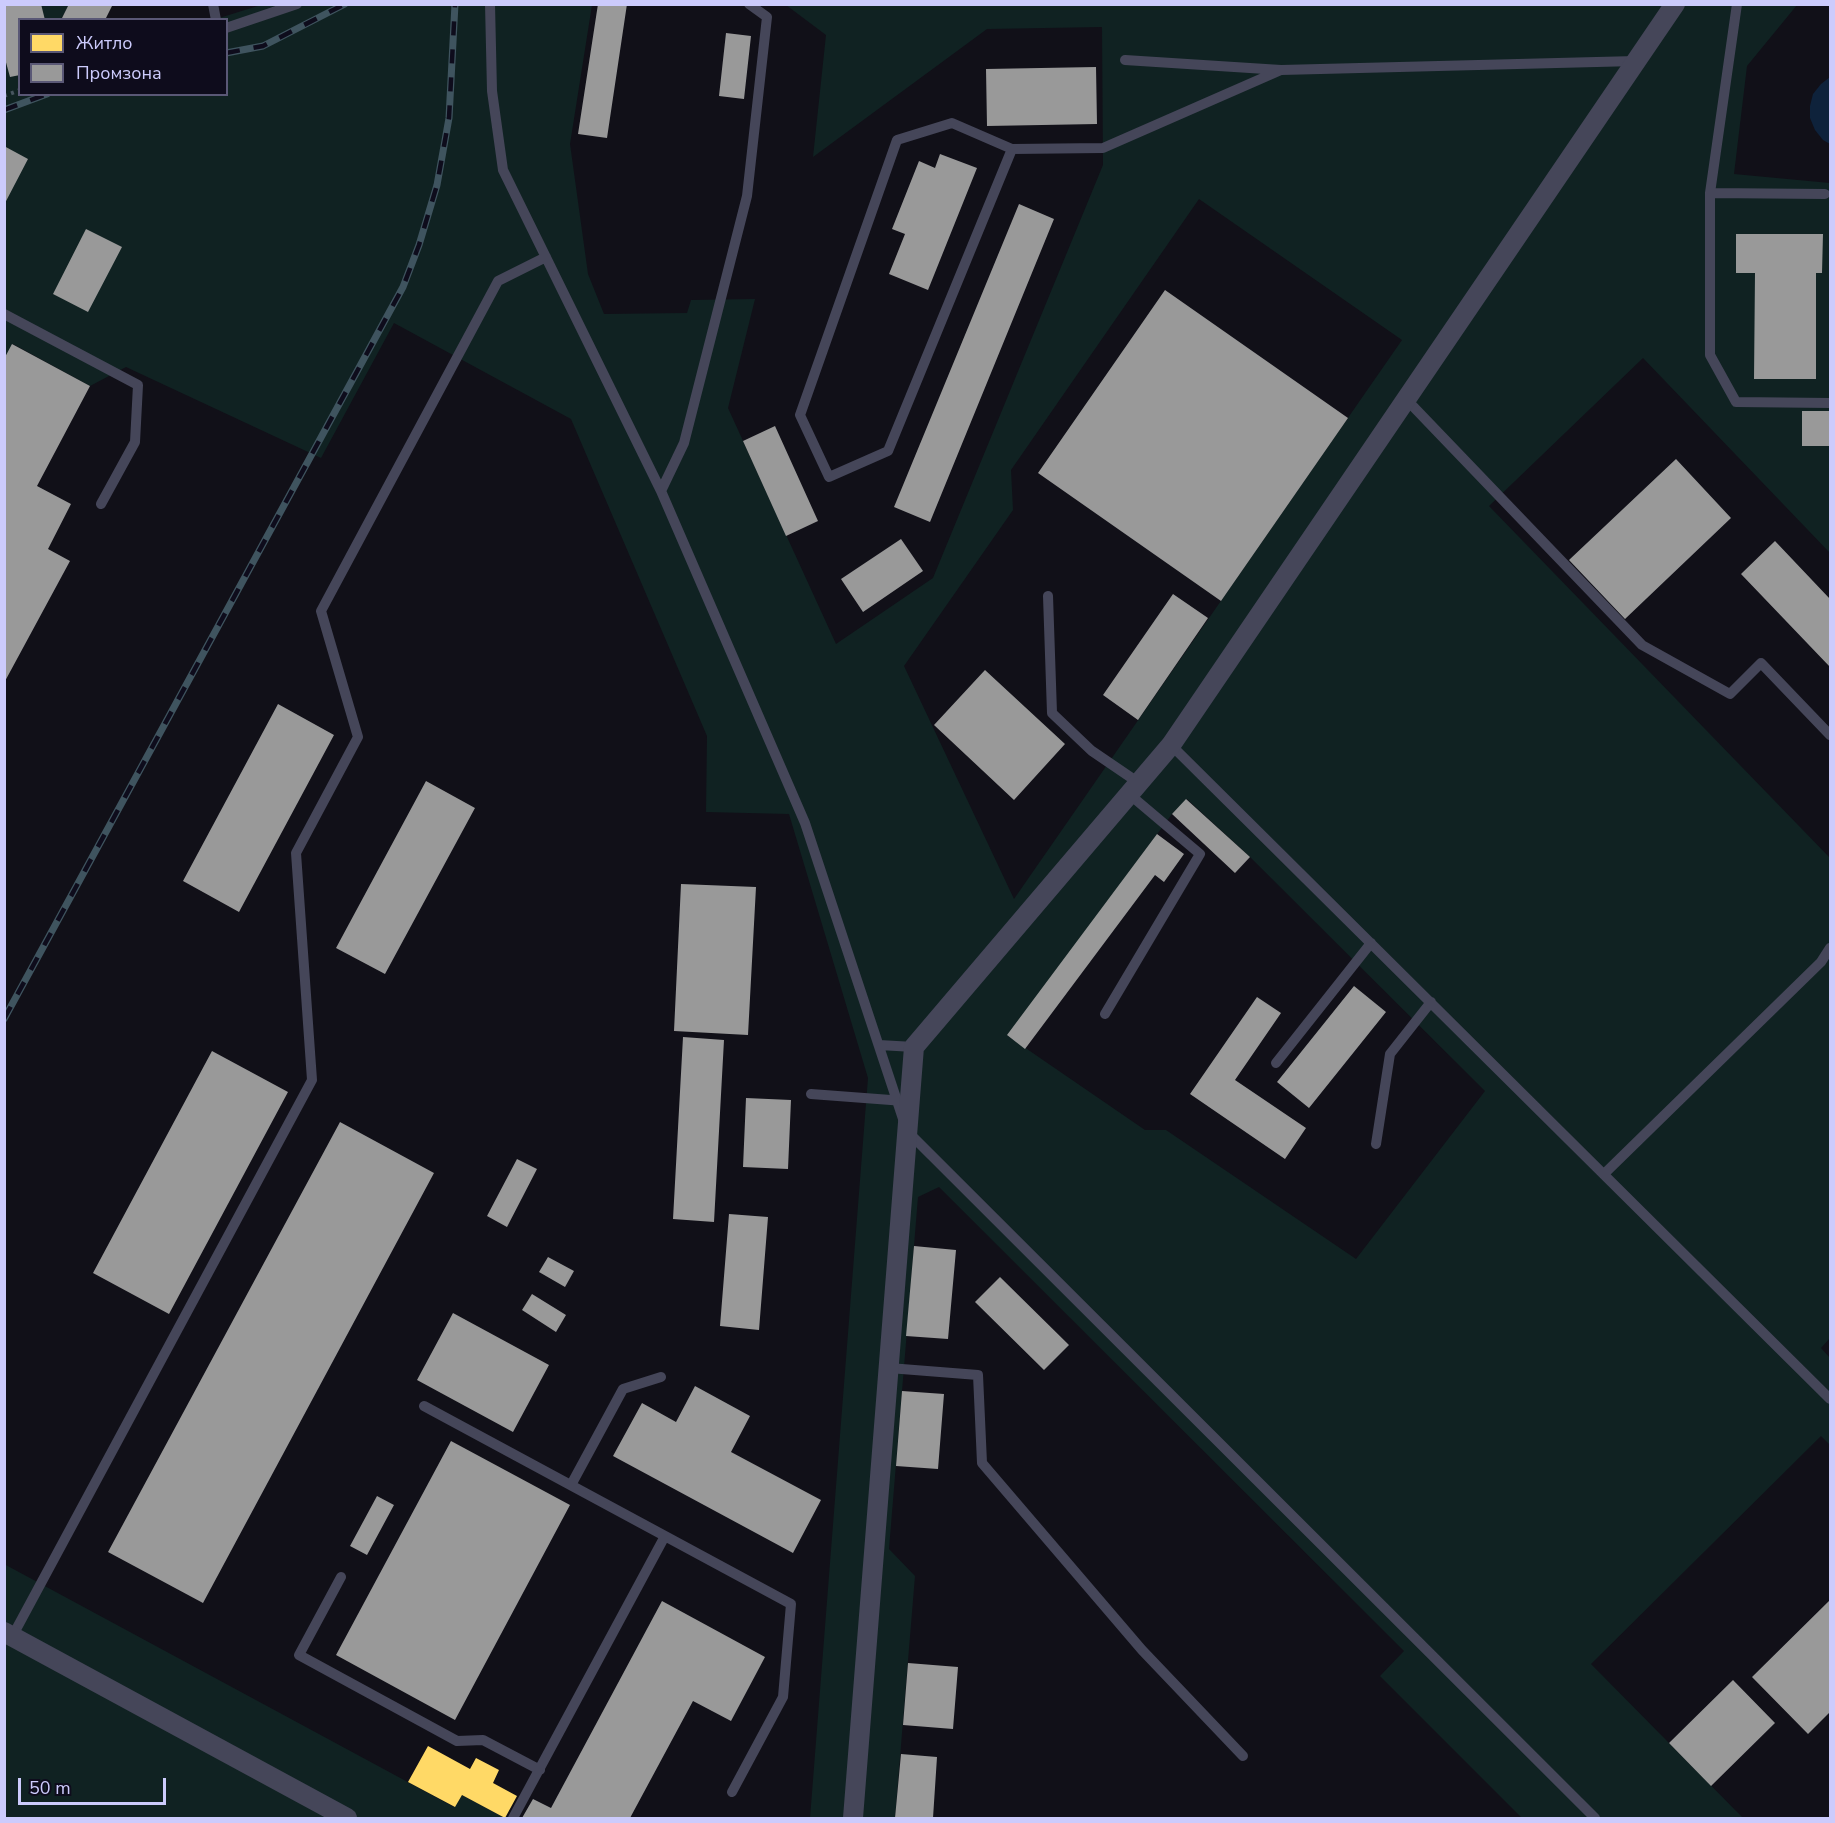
<!DOCTYPE html>
<html>
<head>
<meta charset="utf-8">
<style>
  body { margin:0 }
  #map { position:relative; width:1835px; height:1823px; overflow:hidden; background:#111018; font-family:"Nunito Sans",sans-serif }
  canvas { display:block }
  .frame { position:absolute; inset:0; border:6px solid #cccbfc; pointer-events:none }
  .legend { position:absolute; left:18px; top:18px; width:210px; height:78px; box-sizing:border-box; background:#0e0c1c; border:2px solid #5a5876; margin:0; padding:8px 10px; list-style:none; font-size:18px; color:#cccbfc }
  .legend li { display:flex; align-items:center; gap:12px; height:30px }
  .legend b { width:30px; border:2px solid #5a5876 }
  .scale { position:absolute; left:18px; top:1778px; width:148px; height:27px; box-sizing:border-box; border:3px solid #cccbfc; border-top:0; padding-left:8px; font-size:18px; line-height:21px; white-space:nowrap; color:#cccbfc; -webkit-text-stroke:4px #0e0c1c; paint-order:stroke }
</style>
</head>
<body>
<div id="map">
<canvas width="1835" height="1823"></canvas>
<div class="frame"></div>
<ul class="legend">
<li><b style="height:16px;background:#ffd966"></b>Житло</li>
<li><b style="height:16px;background:#999"></b>Промзона</li>
</ul>
<div class="scale">50 m</div>
</div>
<script>
const c = document.querySelector('canvas').getContext('2d');
c.lineJoin = 'round';
function fillPath(path, color) { c.fillStyle = color; c.fill(path, 'evenodd'); }
const poly = rows => new Path2D(rows.map(r => 'M' + r).join(''));
function trace(path, color, width, dash) { c.strokeStyle = color; c.lineWidth = width; c.lineCap = dash ? 'butt' : 'round'; c.setLineDash(dash || []); c.stroke(path); }
fillPath(poly([
  [5,5,69,5,61,19,20,20,20,94,226,94,226,20,216,19,261,5,592,5,570,144,588,274,604,314,687,313,691,300,755,299,728,408,836,644,933,578,1103,165,1102,27,987,29,813,157,826,35,786,5,1797,5,1747,66,1734,174,1830,183,1830,553,1643,358,1489,506,1830,858,1830,1338,1821,1348,1830,1358,1830,1445,1821,1436,1591,1664,1743,1818,1522,1818,1380,1676,1404,1651,939,1187,918,1197,889,1549,915,1576,895,1818,810,1818,868,1078,789,814,706,812,707,736,571,419,394,323,321,458,126,367,90,386,13,344,5,359],
  [1199,199,1402,340,1014,899,904,666,1013,510,1011,470],
  [1187,799,1250,857,1485,1091,1356,1259,1166,1130,1145,1130,1008,1036,1172,814],
  [4,1564,454,1807,462,1795,505,1818,5,1818]
]), '#102222');
fillPath(poly([
  [1830,77,1830,144,1823,140,1815,130,1810,118,1810,106,1813,94,1821,84]
]), '#0e223b');
fillPath(poly([
  [428,1746,470,1769,476,1758,499,1770,493,1783,517,1796,505,1818,462,1795,455,1807,408,1782]
]), '#ffd966');
fillPath(poly([
  [4,4,41,4,45,20,20,20,20,75,10,77,4,55],
  [69,4,113,4,105,20,61,20],
  [598,4,627,4,607,138,578,134],
  [726,33,751,36,744,99,719,96],
  [1096,67,1097,124,987,126,986,69],
  [4,146,28,159,4,205],
  [940,154,977,168,928,290,889,274,905,234,892,229,919,161,935,168],
  [1019,204,1054,219,930,522,894,507],
  [86,229,122,247,88,312,53,294],
  [1736,234,1823,234,1822,273,1816,273,1816,379,1754,379,1755,273,1736,273],
  [1165,290,1348,418,1221,601,1038,473],
  [12,344,90,386,37,486,71,504,48,549,70,561,4,683,4,359],
  [1802,411,1830,411,1830,446,1802,446],
  [775,426,818,521,786,536,743,441],
  [1676,459,1731,518,1625,619,1569,560],
  [901,539,923,571,863,612,841,579],
  [1775,541,1830,599,1830,667,1741,574],
  [1173,594,1208,618,1138,720,1103,695],
  [985,670,1065,744,1014,800,934,725],
  [278,704,334,735,239,912,183,881],
  [426,781,475,808,385,974,336,948],
  [1186,799,1250,857,1235,873,1172,814],
  [1157,834,1184,854,1164,882,1155,875,1025,1049,1007,1035],
  [681,884,756,887,748,1035,674,1031],
  [1354,986,1386,1012,1309,1108,1277,1082],
  [1257,997,1281,1013,1235,1080,1306,1128,1285,1159,1190,1094],
  [683,1037,724,1040,714,1222,673,1219],
  [212,1051,288,1092,169,1314,93,1273],
  [746,1098,791,1100,788,1169,743,1167],
  [340,1122,434,1173,203,1603,108,1552],
  [517,1159,537,1169,507,1227,487,1216],
  [729,1214,768,1217,759,1330,720,1326],
  [914,1246,956,1250,948,1339,906,1336],
  [548,1257,574,1271,565,1287,539,1272],
  [1000,1277,1069,1345,1044,1370,975,1302],
  [532,1294,566,1315,556,1332,522,1310],
  [453,1313,549,1365,513,1432,417,1380],
  [695,1386,750,1416,731,1452,821,1500,793,1553,613,1456,642,1403,676,1422],
  [902,1391,944,1394,938,1469,896,1466],
  [451,1441,570,1505,455,1720,336,1655],
  [377,1496,394,1505,367,1555,350,1546],
  [1830,1600,1830,1712,1808,1734,1752,1677],
  [662,1601,765,1657,731,1721,693,1701,630,1818,522,1818,533,1799,551,1808],
  [908,1663,958,1667,953,1729,903,1725],
  [1733,1680,1775,1723,1711,1786,1669,1743],
  [901,1754,937,1757,933,1818,895,1818]
]), '#999');
trace(poly([
  [4,96,20,90]
]), '#47555f', 4, [3, 4.5]);
trace(poly([
  [213,4,216,20],
  [490,4,492,91,503,170,661,491,805,823,907,1131,1595,1818],
  [1737,4,1710,193,1710,355,1736,402,1830,403],
  [226,28,297,4],
  [1125,60,1281,70,1636,61],
  [1012,149,888,451,829,477,800,415,897,140,952,123,1012,149,1103,148,1281,70],
  [1710,193,1825,194],
  [4,314,138,385,135,442,101,504],
  [1406,399,1642,645,1730,694,1761,663,1830,735],
  [661,491,684,443,747,196,767,17,749,4],
  [1048,596,1052,713,1092,751,1139,783],
  [1171,745,1830,1399],
  [1105,1014,1200,854,1129,794],
  [879,1045,914,1047],
  [1276,1063,1371,943],
  [811,1094,904,1101],
  [1376,1144,1390,1054,1431,1002],
  [1604,1174,1821,962,1830,948],
  [889,1368,978,1375,982,1463,1142,1650,1243,1756],
  [424,1406,791,1604,783,1697,732,1792],
  [571,1485,623,1389,661,1377],
  [341,1577,299,1655,457,1741,483,1740,540,1770],
  [12,1637,312,1080,296,853,358,737,321,611,498,281,546,257],
  [513,1818,665,1536]
]), '#454659', 10);
trace(poly([
  [4,1632,347,1818],
  [853,1818,914,1047,1171,745,1675,4]
]), '#454659', 20);
const rail = poly([
  [226,53,263,46,345,4],
  [4,110,47,94],
  [4,1019,403,287,419,245,437,185,449,118,455,4]
]);
trace(rail, '#3f545f', 7);
trace(rail, '#0e0c1c', 4.5, [14]);
</script>
</body>
</html>
